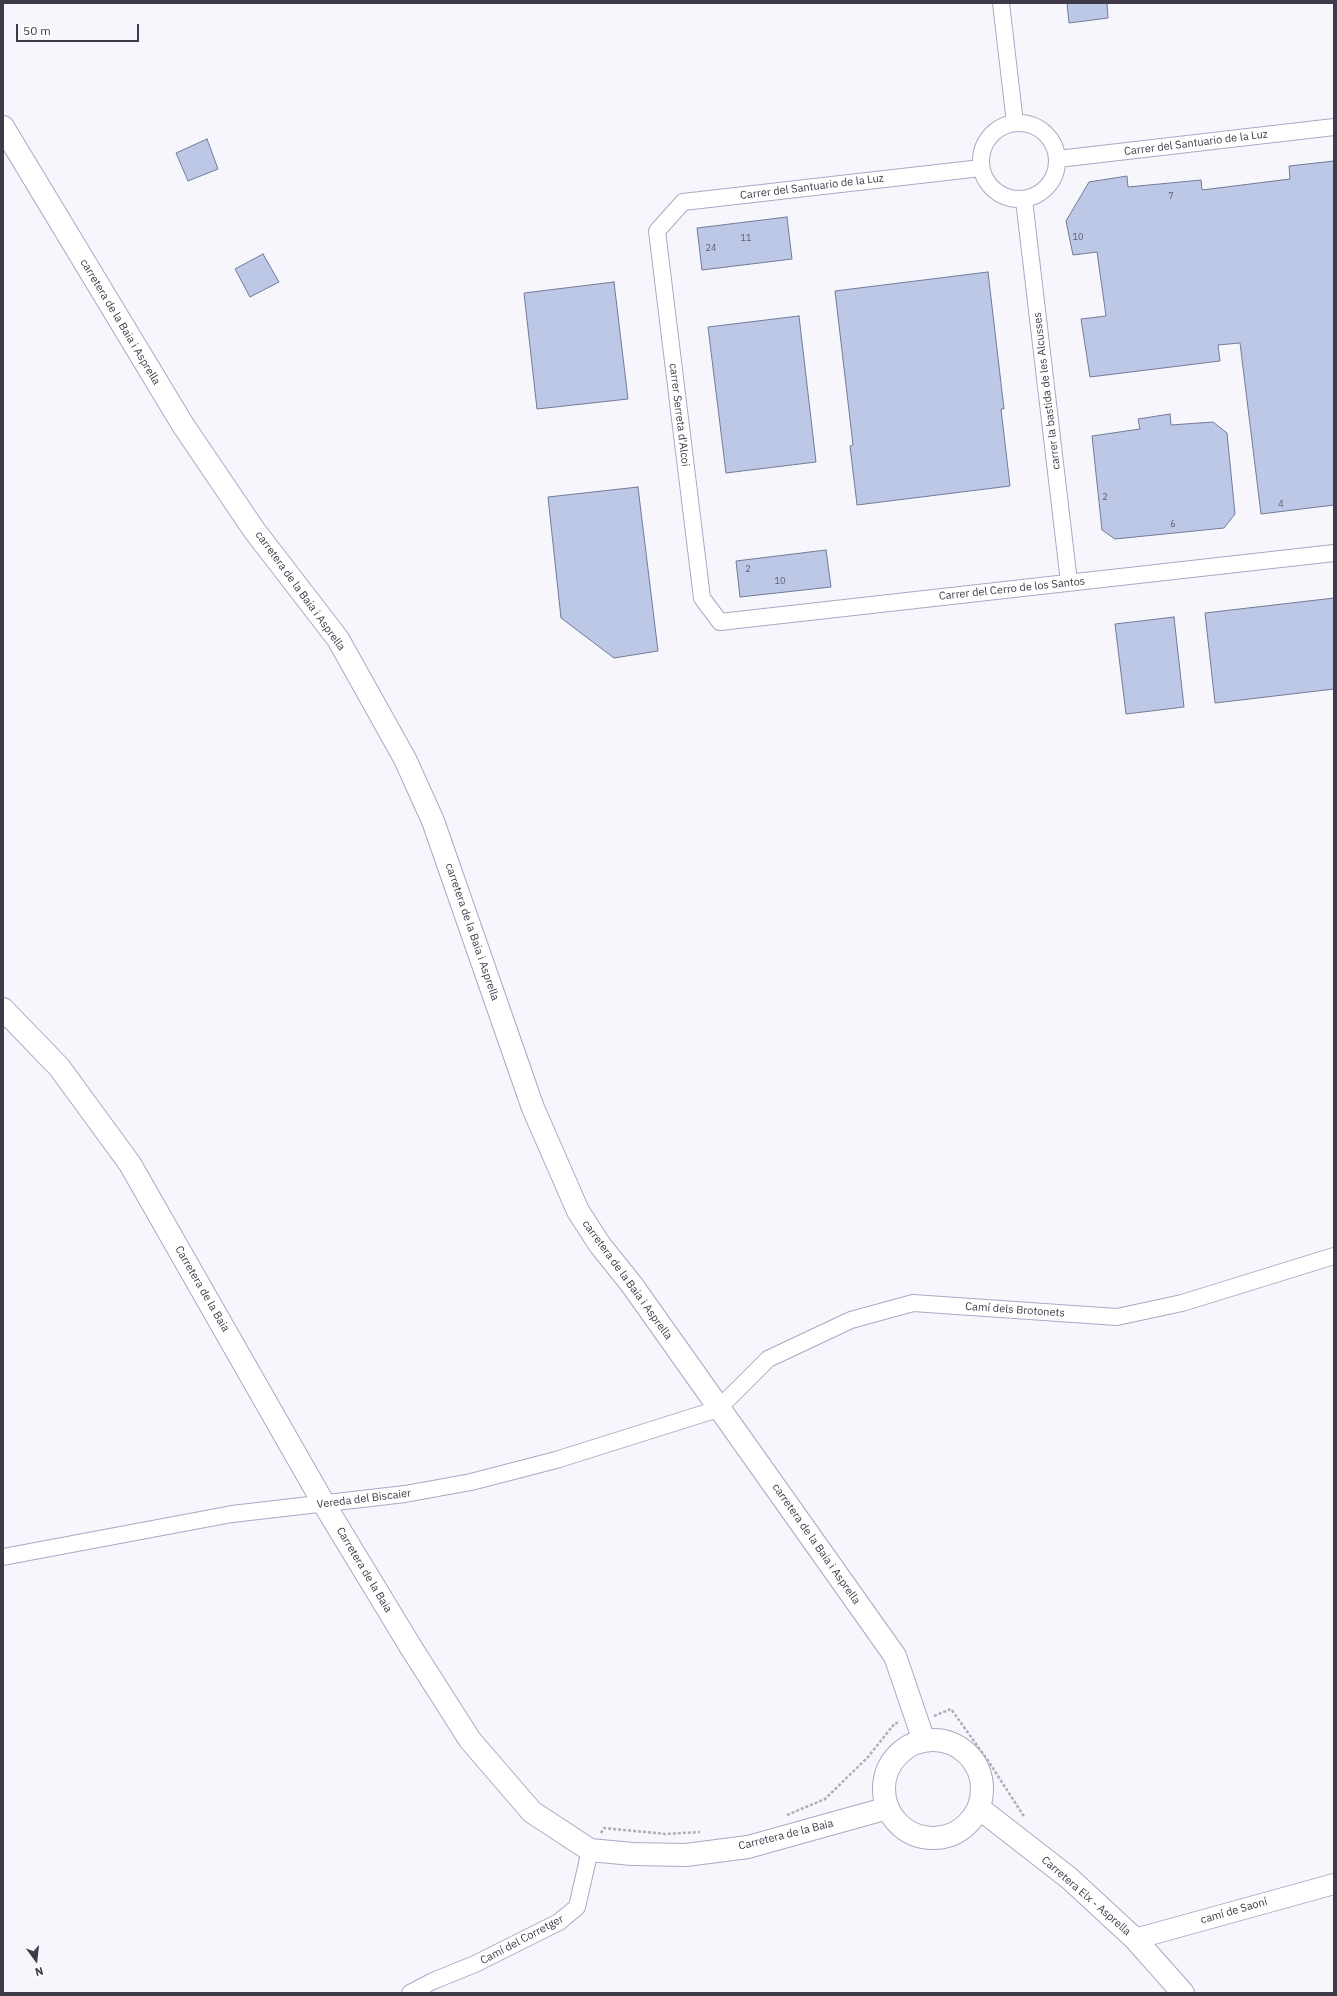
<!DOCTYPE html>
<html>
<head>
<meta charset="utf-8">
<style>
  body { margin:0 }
  #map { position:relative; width:1337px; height:1996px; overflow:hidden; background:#f8f6fd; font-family:"IBM Plex Sans",sans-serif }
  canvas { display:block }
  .frame { position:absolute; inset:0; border:4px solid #3e3a47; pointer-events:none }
  .north { position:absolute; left:16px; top:1940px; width:40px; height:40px; -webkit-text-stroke:3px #fff; paint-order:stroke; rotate:165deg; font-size:11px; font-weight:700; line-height:16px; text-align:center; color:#3e3a47 }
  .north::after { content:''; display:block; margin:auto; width:14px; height:18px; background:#3e3a47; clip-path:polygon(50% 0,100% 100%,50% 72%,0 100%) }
  .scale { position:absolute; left:16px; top:24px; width:123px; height:18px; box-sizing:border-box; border:2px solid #3e3a47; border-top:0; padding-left:5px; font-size:12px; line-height:14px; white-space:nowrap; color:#3e3a47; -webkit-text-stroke:3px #fff; paint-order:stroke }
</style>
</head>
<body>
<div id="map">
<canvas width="1337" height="1996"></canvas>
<div class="frame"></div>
<div class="north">N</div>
<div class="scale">50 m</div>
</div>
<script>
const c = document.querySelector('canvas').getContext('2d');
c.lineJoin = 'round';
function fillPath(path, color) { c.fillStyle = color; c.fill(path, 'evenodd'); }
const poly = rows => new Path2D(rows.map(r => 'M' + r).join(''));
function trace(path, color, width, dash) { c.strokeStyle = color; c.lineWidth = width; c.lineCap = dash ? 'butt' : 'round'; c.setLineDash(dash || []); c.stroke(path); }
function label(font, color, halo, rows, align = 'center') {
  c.font = font + ' "IBM Plex Sans",sans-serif'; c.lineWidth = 4; c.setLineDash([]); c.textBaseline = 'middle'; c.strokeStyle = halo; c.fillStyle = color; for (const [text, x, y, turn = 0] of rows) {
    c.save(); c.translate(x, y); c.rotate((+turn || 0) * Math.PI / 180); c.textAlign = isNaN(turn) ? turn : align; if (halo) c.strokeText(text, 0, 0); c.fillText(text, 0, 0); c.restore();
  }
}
const building = poly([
  [1067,3,1107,3,1108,18,1069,23,1067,3],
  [207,139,218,169,188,181,176,153,207,139],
  [1334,161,1334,505,1261,514,1240,343,1218,345,1220,361,1090,377,1081,319,1106,316,1097,252,1073,255,1066,221,1089,182,1127,176,1128,187,1201,180,1202,190,1290,179,1289,166,1334,161],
  [787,217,792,259,702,270,697,228,787,217],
  [263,254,279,282,250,297,235,269,263,254],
  [988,272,1004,409,1001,409,1010,486,857,505,850,446,853,445,835,291,988,272],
  [614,282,628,399,537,409,524,293,614,282],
  [799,316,816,462,726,473,708,327,799,316],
  [1170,414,1171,425,1213,422,1227,433,1235,514,1224,528,1115,539,1102,530,1092,436,1140,429,1138,419,1170,414],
  [638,487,658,651,614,658,561,618,548,497,638,487],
  [826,550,831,587,740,597,736,561,826,550],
  [1334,598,1334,689,1215,703,1205,613,1334,598],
  [1174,617,1184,707,1126,714,1115,624,1174,617]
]);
fillPath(building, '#bdc7e6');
trace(building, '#727b97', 1);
const minor = poly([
  [1001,3,1015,123],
  '981 161a38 38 0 1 1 76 0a38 38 0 1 1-76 0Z',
  [1058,159,1334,127],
  [981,168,683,202,657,231,702,598,720,622,1334,553],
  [1024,200,1069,582],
  [3,1557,232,1514,405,1494,471,1482,556,1460,718,1409,768,1359,851,1320,913,1303,1117,1317,1182,1303,1334,1256],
  [410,1993,433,1981,475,1964,559,1922,577,1907,590,1850]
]);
const tertiary = poly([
  [1135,1939,1334,1884]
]);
const secondary = poly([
  [3,127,183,425,254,530,338,639,405,759,433,821,533,1108,578,1211,600,1245,632,1285,895,1656,924,1741],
  [3,1009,59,1067,130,1164,324,1504,412,1649,470,1740,532,1812,590,1850,632,1854,686,1855,748,1847,888,1808],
  '884 1789a49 49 0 1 1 98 0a49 49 0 1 1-98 0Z',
  [979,1808,1069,1878,1135,1939,1183,1993]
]);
trace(minor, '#afa6c4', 18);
trace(tertiary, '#afa6c4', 22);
trace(secondary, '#afa6c4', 24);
trace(poly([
  [934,1716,951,1709,989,1762,1025,1818],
  [787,1815,825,1799,868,1757,895,1723,898,1723],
  [601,1833,604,1828,665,1834,700,1832]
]), '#b1aeb7', 2.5, [3, 2]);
trace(minor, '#fff', 16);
trace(tertiary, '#fff', 20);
trace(secondary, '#fff', 22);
label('9px', '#5e5d6f', null, [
  ["7",1171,196],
  ["10",1078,237],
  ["11",746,238],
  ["24",711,248],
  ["2",1105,497],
  ["4",1281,504],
  ["6",1173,524],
  ["2",748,569],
  ["10",780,581]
]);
label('11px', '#3e3a47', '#fff', [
  ["Carrer del Santuario de la Luz",1196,143,-7],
  ["Carrer del Santuario de la Luz",812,187,-7],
  ["carretera de la Baia i Asprella",120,322,59],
  ["carrer la bastida de les Alcusses",1047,391,-97],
  ["carrer Serreta d'Alcoi",679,415,83],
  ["Carrer del Cerro de los Santos",1012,589,-6],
  ["carretera de la Baia i Asprella",300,591,54],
  ["carretera de la Baia i Asprella",472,932,71],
  ["carretera de la Baia i Asprella",627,1280,54],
  ["Carretera de la Baia",202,1289,60],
  ["Camí dels Brotonets",1015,1310,4],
  ["Vereda del Biscaier",364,1499,-7],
  ["carretera de la Baia i Asprella",816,1544,55],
  ["Carretera de la Baia",364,1570,59],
  ["Carretera de la Baia",786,1835,-14],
  ["Carretera Elx - Asprella",1086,1896,41],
  ["camí de Saoní",1234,1911,-16],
  ["Camí del Corretger",522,1940,-28]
]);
</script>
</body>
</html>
